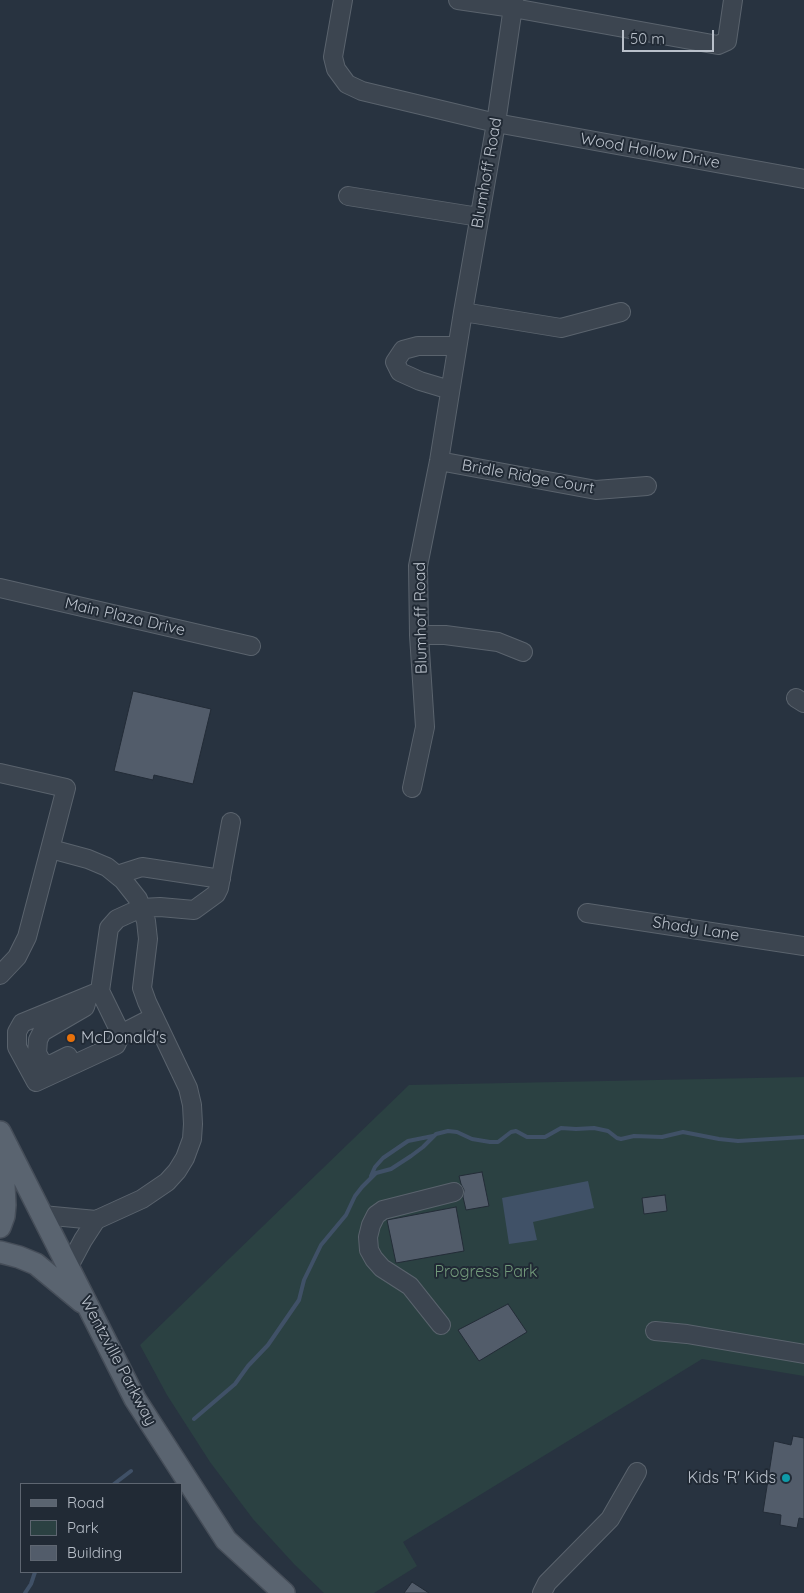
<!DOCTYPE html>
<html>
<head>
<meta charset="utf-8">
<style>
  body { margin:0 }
  #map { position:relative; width:804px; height:1593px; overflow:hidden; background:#283340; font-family:Quicksand,sans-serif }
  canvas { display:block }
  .legend { position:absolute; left:20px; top:1483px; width:162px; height:90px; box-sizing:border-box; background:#212a35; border:1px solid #5e6671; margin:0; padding:6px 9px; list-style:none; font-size:15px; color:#b9c0ca }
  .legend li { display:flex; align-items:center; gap:10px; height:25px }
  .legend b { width:25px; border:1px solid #5e6671 }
  .scale { position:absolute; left:622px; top:30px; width:92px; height:22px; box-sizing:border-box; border:2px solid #b9c0ca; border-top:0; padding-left:6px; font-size:15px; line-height:18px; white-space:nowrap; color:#b9c0ca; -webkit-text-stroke:4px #212a35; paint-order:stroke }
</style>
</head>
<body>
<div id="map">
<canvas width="804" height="1593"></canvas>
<ul class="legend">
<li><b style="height:6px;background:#5a6470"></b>Road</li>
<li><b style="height:14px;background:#2b4142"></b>Park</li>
<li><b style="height:14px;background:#525c6a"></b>Building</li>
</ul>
<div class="scale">50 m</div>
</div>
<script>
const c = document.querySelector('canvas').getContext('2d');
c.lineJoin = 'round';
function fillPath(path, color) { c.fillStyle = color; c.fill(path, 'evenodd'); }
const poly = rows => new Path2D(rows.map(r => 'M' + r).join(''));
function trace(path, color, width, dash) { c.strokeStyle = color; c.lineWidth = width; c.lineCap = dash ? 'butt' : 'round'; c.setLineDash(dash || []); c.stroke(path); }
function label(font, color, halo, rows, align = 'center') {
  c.font = font + ' Quicksand,sans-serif'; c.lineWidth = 4; c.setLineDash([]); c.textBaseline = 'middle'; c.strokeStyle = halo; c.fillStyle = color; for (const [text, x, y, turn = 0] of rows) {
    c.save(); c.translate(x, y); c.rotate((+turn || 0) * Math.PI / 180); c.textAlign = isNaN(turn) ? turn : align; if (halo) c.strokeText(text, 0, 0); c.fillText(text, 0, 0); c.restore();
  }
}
fillPath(poly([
  [804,1077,804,1376,702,1359,403,1542,417,1566,374,1593,324,1593,294,1564,253,1519,210,1462,167,1395,140,1345,409,1085]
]), '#2b4142');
fillPath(poly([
  [588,1181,594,1208,533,1222,537,1240,509,1244,502,1198]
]), '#405167');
trace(poly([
  [371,1176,375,1167,383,1158,408,1141,433,1136],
  [194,1419,235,1384,248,1366,268,1345,299,1300,304,1280,321,1245,346,1215,355,1196,362,1187,376,1173,391,1169,411,1156,423,1147,436,1134,448,1131,457,1132,472,1139,490,1142,498,1142,511,1132,516,1131,527,1137,545,1137,561,1128,576,1129,594,1128,608,1131,617,1138,621,1139,634,1136,662,1137,683,1132,719,1139,738,1141,804,1137],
  [114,1484,131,1471],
  [25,1593,31,1584,35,1572]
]), '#405167', 4);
const building = poly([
  [133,691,211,709,193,784,154,775,153,780,114,771,133,691],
  [482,1172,489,1206,466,1210,463,1197,464,1190,461,1184,459,1176,482,1172],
  [665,1195,667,1211,644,1214,642,1198,665,1195],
  [456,1207,464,1251,396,1263,387,1220,456,1207],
  [508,1304,527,1332,479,1361,458,1330,508,1304],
  [793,1436,804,1438,804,1519,799,1518,797,1528,780,1525,781,1515,763,1512,774,1441,791,1445,793,1436],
  [412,1582,429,1593,404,1593,412,1582]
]);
fillPath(building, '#525c6a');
trace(building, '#232c37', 1);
const minor = poly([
  [343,0,333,57,336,69,347,84,362,91,496,123,804,179],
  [458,0,513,8,718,45,727,41,733,0],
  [348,196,479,217],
  [463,312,561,328,621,312],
  [450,390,420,381,400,372,395,362,403,350,418,346,457,346],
  [439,461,596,490,647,486],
  [0,588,251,646],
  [419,635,445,635,498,642,523,652],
  [796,698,804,703],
  [0,773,66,788,27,937,17,957,0,975],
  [412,788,425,727,419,635,418,566,439,461,463,312,496,123,514,0],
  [117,875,142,867,221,879],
  [587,913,804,946],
  [100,991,22,1023,17,1032,17,1047,36,1082,116,1045,121,1034,154,1017],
  [121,1034,100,991,109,928,117,919,141,908,160,907,194,910,216,894,219,888,231,822],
  [68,1056,50,1065,42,1062,37,1053,38,1040,42,1032,85,1007,87,1000],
  [42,1215,96,1220,142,1199,167,1182,177,1171,185,1158,192,1139,193,1124,192,1105,188,1088,147,1002,142,988,148,939,146,921,138,899,123,880,107,867,88,859,51,849],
  [68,1268,83,1240,96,1220],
  [441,1325,410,1286,382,1268,374,1259,369,1250,368,1237,371,1225,376,1215,383,1210,454,1192],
  [655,1331,687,1334,804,1354],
  [542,1593,547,1583,610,1519,637,1472]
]);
const major = poly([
  [0,1132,135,1399,226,1540,284,1593],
  [0,1227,4,1216,5,1205,2,1143],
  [0,1252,19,1257,36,1264,82,1302]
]);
trace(minor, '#5a636d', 20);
trace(major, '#464e59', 24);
trace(minor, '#3c4550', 18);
trace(major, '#5a6470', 21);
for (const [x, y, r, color] of [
  [71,1038,5,"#e8710a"],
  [786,1478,5,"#0f9aa8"]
]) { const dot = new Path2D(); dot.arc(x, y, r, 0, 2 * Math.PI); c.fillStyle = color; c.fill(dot); trace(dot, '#212a35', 2); }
label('16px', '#b9c0ca', '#212a35', [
  ["Wood Hollow Drive",650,151,10],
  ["Blumhoff Road",487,173,-80],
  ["Bridle Ridge Court",528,477,10],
  ["Main Plaza Drive",125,617,13],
  ["Blumhoff Road",421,618,-91],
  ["Shady Lane",696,929,9],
  ["Wentzville Parkway",118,1361,62]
]);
label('16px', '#b9c0ca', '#212a35', [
  ["McDonald's",81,1038],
  ["Kids 'R' Kids",776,1478,"right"]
], 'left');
label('16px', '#72997a', '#212a35', [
  ["Progress Park",486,1272]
]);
</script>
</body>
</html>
